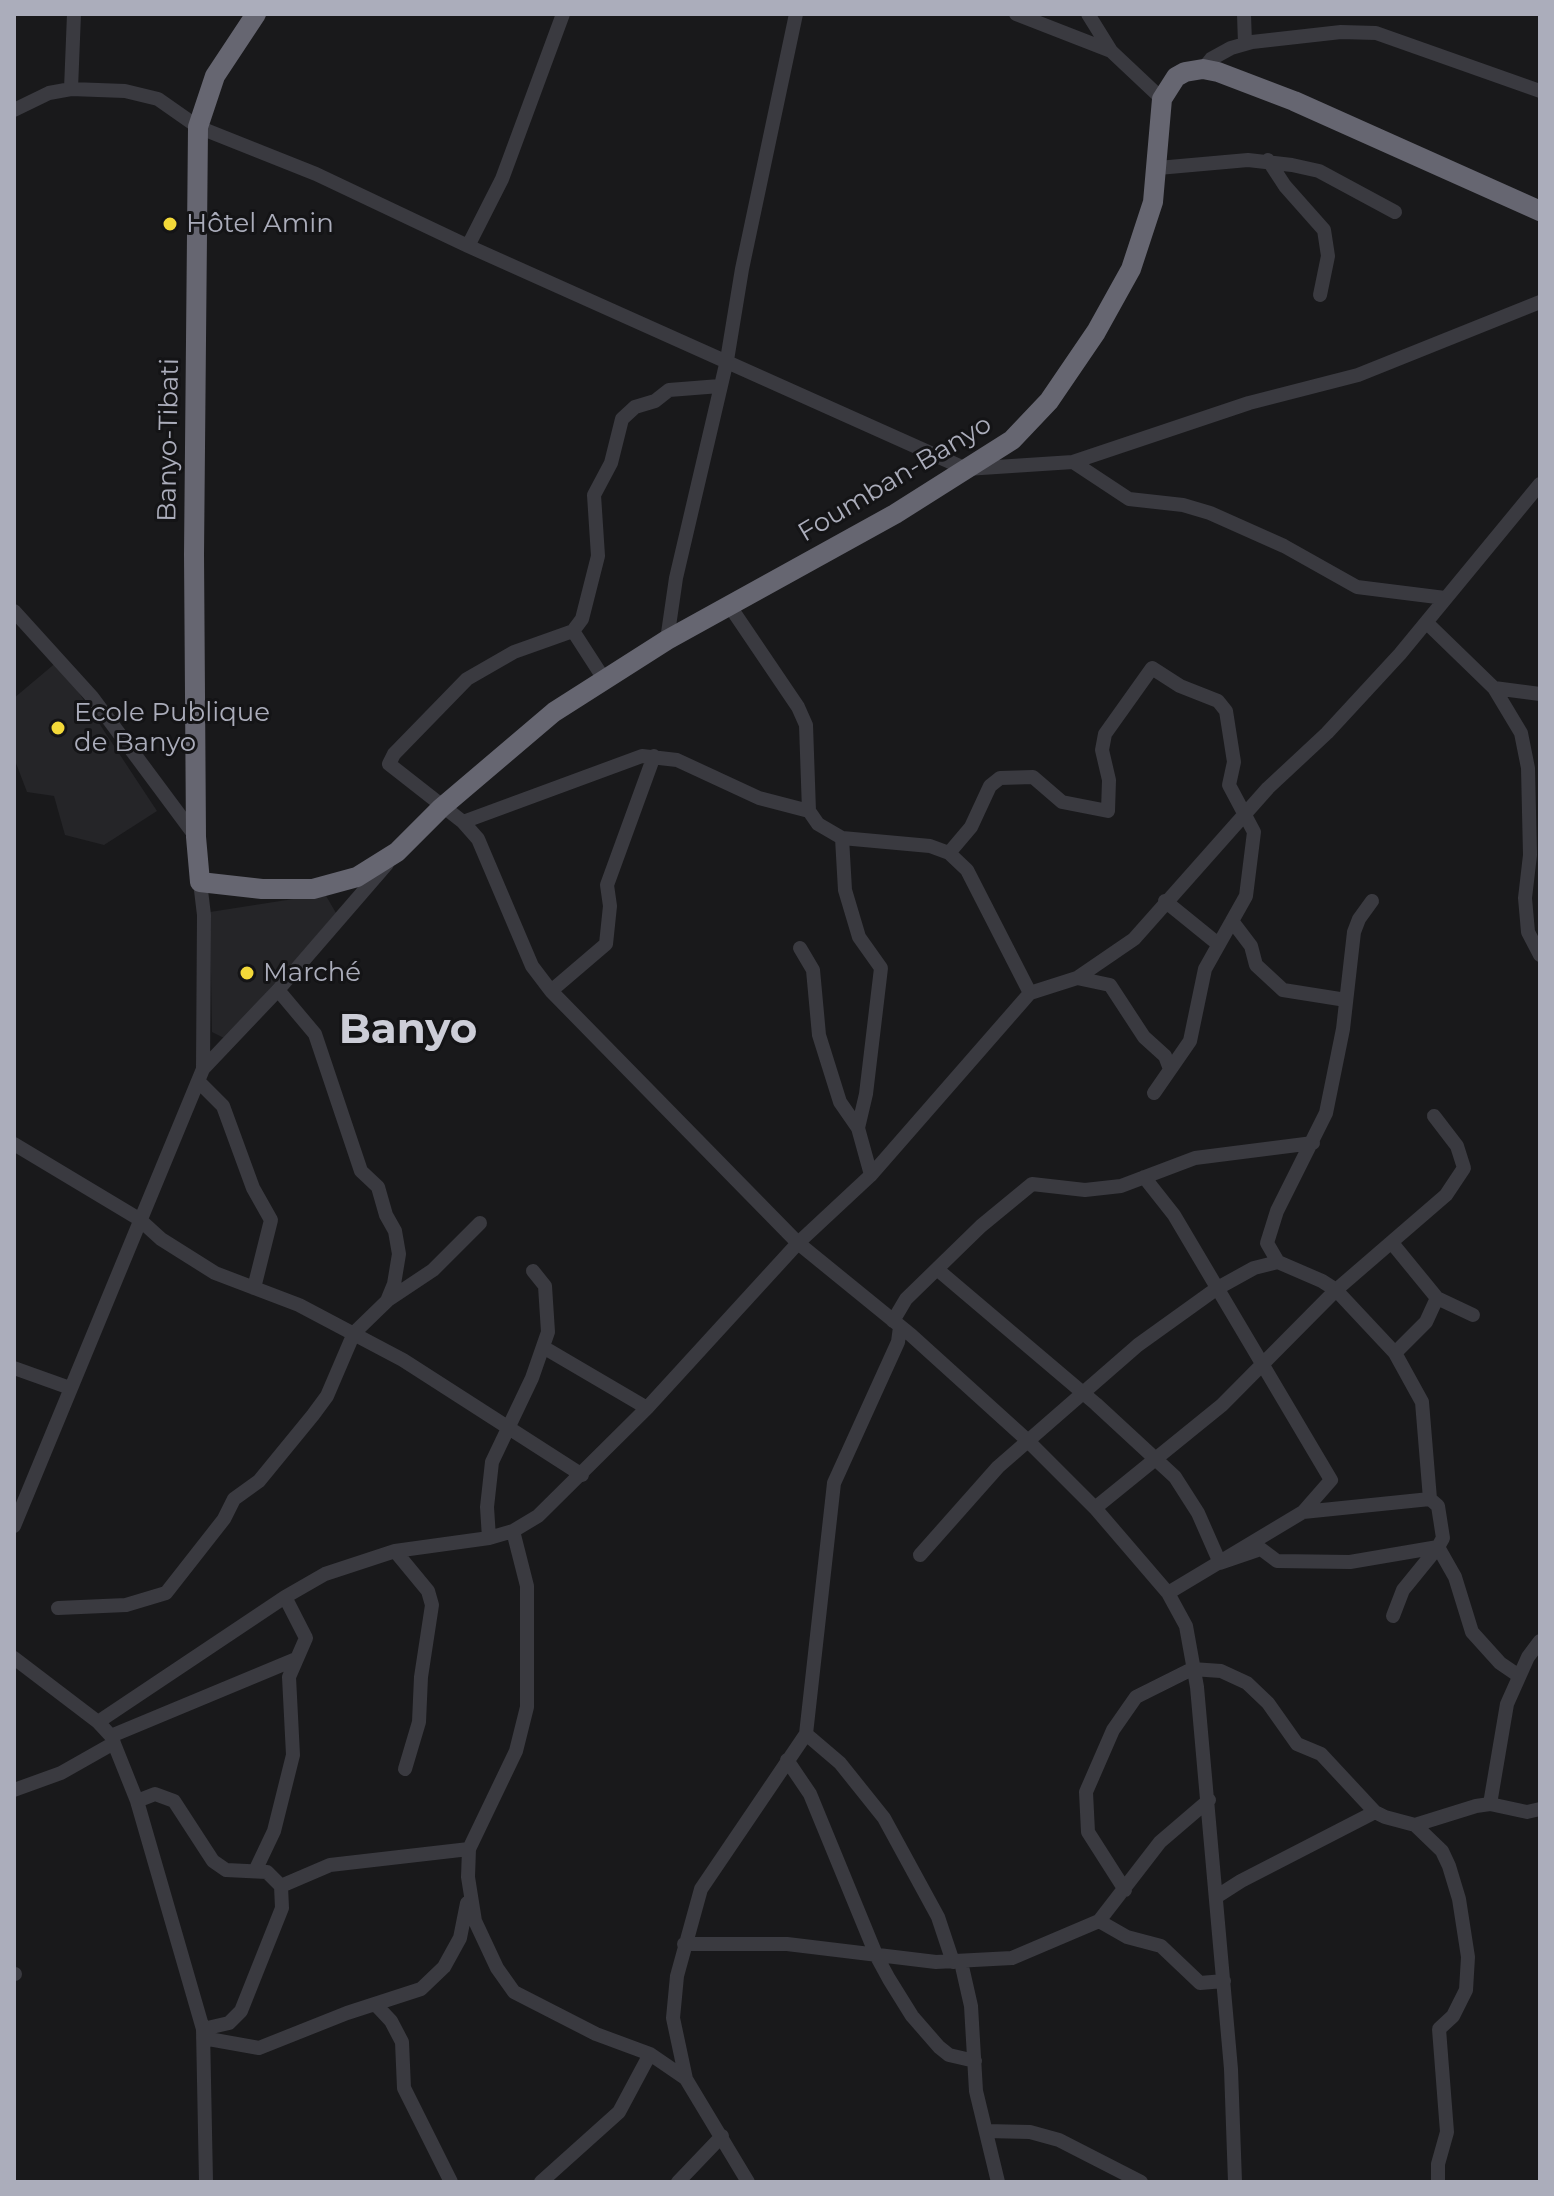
<!DOCTYPE html>
<html>
<head>
<meta charset="utf-8">
<style>
  body { margin:0 }
  #map { position:relative; width:1554px; height:2196px; overflow:hidden; background:#19191b; font-family:Montserrat,sans-serif }
  canvas { display:block }
  .frame { position:absolute; inset:0; border:16px solid #abadbb; pointer-events:none }
</style>
</head>
<body>
<div id="map">
<canvas width="1554" height="2196"></canvas>
<div class="frame"></div>
</div>
<script>
const c = document.querySelector('canvas').getContext('2d');
c.lineJoin = 'round';
function fillPath(path, color) { c.fillStyle = color; c.fill(path, 'evenodd'); }
const poly = rows => new Path2D(rows.map(r => 'M' + r).join(''));
function trace(path, color, width, dash) { c.strokeStyle = color; c.lineWidth = width; c.lineCap = dash ? 'butt' : 'round'; c.setLineDash(dash || []); c.stroke(path); }
function label(font, color, halo, rows, align = 'center') {
  c.font = font + ' Montserrat,sans-serif'; c.lineWidth = 6; c.setLineDash([]); c.textBaseline = 'middle'; c.strokeStyle = halo; c.fillStyle = color; for (const [text, x, y, turn = 0] of rows) {
    c.save(); c.translate(x, y); c.rotate((+turn || 0) * Math.PI / 180); c.textAlign = isNaN(turn) ? turn : align; if (halo) c.strokeText(text, 0, 0); c.fillText(text, 0, 0); c.restore();
  }
}
fillPath(poly([
  [58,661,157,811,104,845,65,835,54,796,27,792,14,758,14,698],
  [325,894,336,913,226,1039,212,1032,210,912]
]), '#252528');
trace(poly([
  [1016,14,1111,51,1162,99],
  [1088,14,1111,51],
  [1244,14,1245,44],
  [1203,69,1211,59,1231,48,1252,42,1341,32,1376,33,1540,91],
  [71,89,74,14],
  [14,110,49,93,71,89,125,91,158,99,198,127,316,174,468,246,966,469,1073,462,1249,403,1358,375,1540,302],
  [1268,160,1285,186,1324,230,1328,256,1320,295],
  [1158,168,1248,160,1292,165,1319,171,1395,212],
  [468,246,502,179,563,14],
  [720,386,669,390,655,401,635,407,622,419,611,463,594,495,598,556,582,619,573,631,514,652,467,679,394,754,389,764,463,822,478,839,532,966,551,991,798,1243,911,1335,1027,1440,1095,1508,1168,1593,1186,1626,1197,1687,1231,2069,1235,2182],
  [1073,462,1129,499,1183,505,1210,513,1284,546,1357,587,1445,598],
  [729,605,798,707,806,725,809,811,818,824,842,838,930,846,949,853,967,870,1030,993],
  [14,611,92,697,196,837],
  [1427,623,1494,688,1521,733,1528,768,1530,855,1525,898,1528,932,1540,955],
  [573,631,604,679],
  [667,640,676,578,727,360,742,269,796,14],
  [1494,688,1540,694],
  [463,822,642,756,677,760,759,798,809,811],
  [842,838,845,890,859,937,881,968,866,1094,858,1128,871,1175],
  [949,853,971,827,990,786,1000,778,1033,777,1062,802,1108,811,1109,780,1102,750,1105,734,1152,668,1180,686,1218,701,1226,711,1234,762,1229,785,1254,832,1246,896,1205,969,1190,1041,1154,1093],
  [1165,901,1218,944],
  [1372,901,1359,919,1354,932,1343,1029,1326,1113,1277,1211,1267,1243,1278,1262,1322,1281,1336,1290,1395,1353,1422,1402,1430,1499,1438,1506,1443,1538,1438,1547,1455,1577,1472,1632,1500,1663,1519,1676],
  [1232,921,1251,946,1256,965,1283,990,1346,1000],
  [800,948,813,970,819,1035,840,1102,858,1128],
  [1077,978,1110,985,1144,1037,1165,1056,1170,1069],
  [551,991,606,944,610,906,607,885,654,756],
  [203,1069,278,990,387,864],
  [198,1081,223,1106,253,1188,271,1220,254,1288],
  [14,1144,139,1219,161,1239,215,1273,299,1305,403,1360,582,1475],
  [1144,1177,1174,1215,1331,1480,1303,1512],
  [1392,1243,1437,1298,1473,1315],
  [938,1270,1096,1404,1175,1477,1198,1513,1220,1563,1261,1549,1277,1561,1350,1562,1438,1547],
  [388,1300,433,1270,480,1223],
  [893,1321,906,1299,981,1226,1032,1184,1085,1190,1121,1186,1195,1158,1313,1143],
  [543,1347,647,1408],
  [1395,1353,1426,1322,1437,1298],
  [14,1368,70,1388],
  [1095,1508,1222,1405,1336,1290,1446,1195,1464,1168,1457,1146,1434,1116],
  [14,1526,203,1069,204,915,200,882],
  [513,1531,527,1586,527,1707,516,1751,469,1849,468,1877,475,1921,497,1968,514,1992,596,2034,650,2054,685,2078],
  [489,1538,487,1507,492,1462,532,1378,548,1332,545,1286,533,1271],
  [395,1551,428,1591,432,1605,421,1677,419,1722,405,1769],
  [920,1555,998,1467,1138,1345,1216,1289,1254,1268,1278,1262],
  [1168,1593,1303,1512,1430,1499],
  [58,1608,126,1605,166,1593,224,1519,234,1499,259,1481,313,1415,327,1396,354,1333,387,1301,394,1284,399,1254,395,1231,386,1215,378,1187,361,1171,315,1034,278,990],
  [1393,1616,1403,1590,1438,1547],
  [14,1658,98,1722,111,1736,137,1801,203,2029,206,2182],
  [98,1722,285,1597,325,1574,395,1551,489,1538,513,1531,538,1516,647,1408,798,1243,871,1175,1030,993,1077,978,1134,939,1268,788,1327,733,1400,654,1540,484],
  [806,1734,840,1763,884,1818,938,1917,953,1962],
  [111,1736,296,1659],
  [787,1760,810,1794,877,1957,889,1979,912,2016,939,2047,949,2055,975,2061],
  [14,1790,61,1773,114,1743],
  [137,1801,155,1794,174,1801,213,1861,226,1870,267,1872,281,1886],
  [1490,1804,1507,1704,1528,1657,1540,1641],
  [1415,1825,1442,1851,1449,1866,1459,1899,1468,1957,1466,1990,1453,2016,1439,2029,1447,2132,1438,2164,1438,2182],
  [255,1871,274,1831,293,1755,289,1677,306,1638,285,1597],
  [1125,1890,1088,1832,1086,1792,1113,1730,1136,1697,1192,1669,1221,1671,1247,1683,1268,1703,1297,1744,1321,1754,1375,1812,1385,1817,1415,1825,1476,1806,1490,1804,1527,1812,1540,1809],
  [1216,1897,1241,1881,1375,1812],
  [1099,1921,1127,1937,1161,1946,1200,1983,1224,1981],
  [684,1944,787,1944,936,1962,1012,1958,1099,1921,1160,1842,1209,1800],
  [961,1962,971,2006,976,2091,998,2182],
  [14,1974,15,1974],
  [376,2005,391,2021,402,2042,404,2088,451,2182],
  [203,2029,229,2023,241,2011,282,1908,281,1886,330,1865,469,1849],
  [203,2038,259,2048,347,2013,421,1989,444,1967,460,1938,467,1903],
  [986,2131,1030,2132,1059,2140,1141,2182],
  [541,2182,619,2112,650,2054],
  [678,2182,722,2136],
  [748,2182,686,2079,673,2018,677,1976,701,1889,806,1734,834,1483,898,1342,900,1327]
]), '#3a3a40', 14);
trace(poly([
  [256,14,215,76,198,127,194,554,196,837,200,882,262,889,313,889,357,877,397,852,441,808,554,712,667,640,895,514,1012,440,1049,401,1096,332,1131,269,1153,202,1162,99,1176,77,1185,72,1203,69,1218,72,1294,101,1540,211]
]), '#666671', 20);
for (const [x, y, r, color] of [
  [170,224,8,"#f3d939"],
  [58,728,8,"#f3d939"],
  [247,973,8,"#f3d939"]
]) { const dot = new Path2D(); dot.arc(x, y, r, 0, 2 * Math.PI); c.fillStyle = color; c.fill(dot); trace(dot, '#141416', 3); }
label('26px', '#abadbb', '#141416', [
  ["Hôtel Amin",186,224],
  ["Ecole Publique",74,713],
  ["de Banyo",74,743],
  ["Marché",263,973]
], 'left');
label('26px', '#abadbb', '#141416', [
  ["Banyo-Tibati",169,440,-89],
  ["Foumban-Banyo",895,479,-31]
]);
label('bold 42px', '#cccdd7', '#141416', [
  ["Banyo",408,1031]
]);
</script>
</body>
</html>
